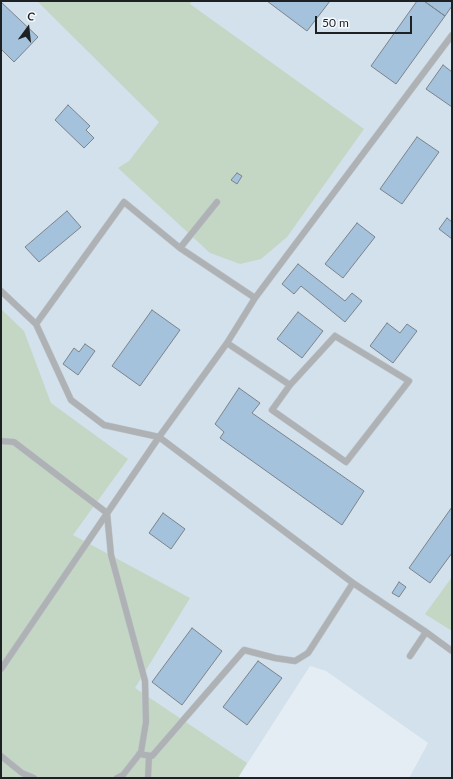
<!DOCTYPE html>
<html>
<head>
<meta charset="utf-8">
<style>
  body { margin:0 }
  #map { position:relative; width:453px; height:779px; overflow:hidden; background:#e5edf4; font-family:Lato,sans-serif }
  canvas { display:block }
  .frame { position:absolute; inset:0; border:2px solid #1e2123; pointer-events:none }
  .north { position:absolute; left:8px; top:8px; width:40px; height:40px; -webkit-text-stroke:3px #f5fafe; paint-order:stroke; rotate:15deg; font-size:11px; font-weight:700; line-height:16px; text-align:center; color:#1e2123 }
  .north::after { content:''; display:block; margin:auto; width:14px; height:18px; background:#1e2123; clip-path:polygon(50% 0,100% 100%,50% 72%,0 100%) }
  .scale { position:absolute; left:315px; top:16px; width:97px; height:18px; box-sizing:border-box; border:2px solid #1e2123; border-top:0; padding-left:5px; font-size:12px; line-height:14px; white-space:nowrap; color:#1e2123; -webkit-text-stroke:3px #f5fafe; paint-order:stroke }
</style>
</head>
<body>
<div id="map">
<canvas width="453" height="779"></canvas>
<div class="frame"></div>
<div class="north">С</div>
<div class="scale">50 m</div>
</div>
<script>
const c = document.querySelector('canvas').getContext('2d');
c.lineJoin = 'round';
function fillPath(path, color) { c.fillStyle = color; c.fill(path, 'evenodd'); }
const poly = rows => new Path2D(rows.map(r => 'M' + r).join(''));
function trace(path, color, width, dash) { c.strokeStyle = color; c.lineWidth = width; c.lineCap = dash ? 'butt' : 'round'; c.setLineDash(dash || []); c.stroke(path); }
fillPath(poly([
  [1,1,452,1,452,778,409,778,428,743,326,671,310,666,238,778,1,778]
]), '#d3e1ed');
fillPath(poly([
  [37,1,192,1,190,4,364,129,287,237,261,259,240,264,210,253,118,168,129,161,159,122],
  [1,309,24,331,51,403,128,459,73,535,190,598,135,688,247,763,238,778,1,778],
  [452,577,452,631,425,614]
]), '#c4d7c4');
const building = poly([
  [267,1,330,1,307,31,267,1],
  [417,1,424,1,445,16,396,84,371,66,417,1],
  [424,1,452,1,452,6,445,16,424,1],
  [1,2,38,37,14,62,1,49,1,2],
  [443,65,452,72,452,107,426,89,443,65],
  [68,105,90,126,86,130,94,138,84,148,55,120,68,105],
  [417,137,439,152,402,204,380,189,417,137],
  [237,173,242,176,237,184,231,180,237,173],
  [67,211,81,227,39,262,25,247,67,211],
  [447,218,452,222,452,239,439,229,447,218],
  [357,223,375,237,343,278,325,264,357,223],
  [298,264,345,301,352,293,362,301,345,322,301,286,294,294,282,284,298,264],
  [152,310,180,330,140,386,112,366,152,310],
  [298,312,323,331,302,358,277,339,298,312],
  [387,323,400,333,407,324,417,331,393,363,370,346,387,323],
  [85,344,95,351,78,375,63,364,74,348,79,352,85,344],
  [239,388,260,403,252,413,364,491,342,525,220,438,224,432,215,424,239,388],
  [452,507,452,553,430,583,409,568,452,507],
  [163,513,185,529,171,549,149,533,163,513],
  [399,582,406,587,399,597,392,593,399,582],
  [192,628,222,651,182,705,152,682,192,628],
  [258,661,282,678,247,725,223,707,258,661]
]);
fillPath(building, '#a4c2db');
trace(building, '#7c848a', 1);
const service = poly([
  [180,248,217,202],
  [1,291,36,324,71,400,104,425,159,437,1,669],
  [36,324,124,202,180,248,255,298],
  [335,336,409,381,346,462,272,410,290,385,335,336],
  [227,343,290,385],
  [1,441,14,442,107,513,111,555,145,681,146,722,141,752,123,775,117,778],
  [426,632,353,583,159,437,227,343,255,298,452,35],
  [410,656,426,632,452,651],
  [139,754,152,756,244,650,275,658,295,661,308,653,353,583],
  [1,756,22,773,34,778],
  [148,778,149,756]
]);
trace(service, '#c1c8ce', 7);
trace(service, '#aeb2b4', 6);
</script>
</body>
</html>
